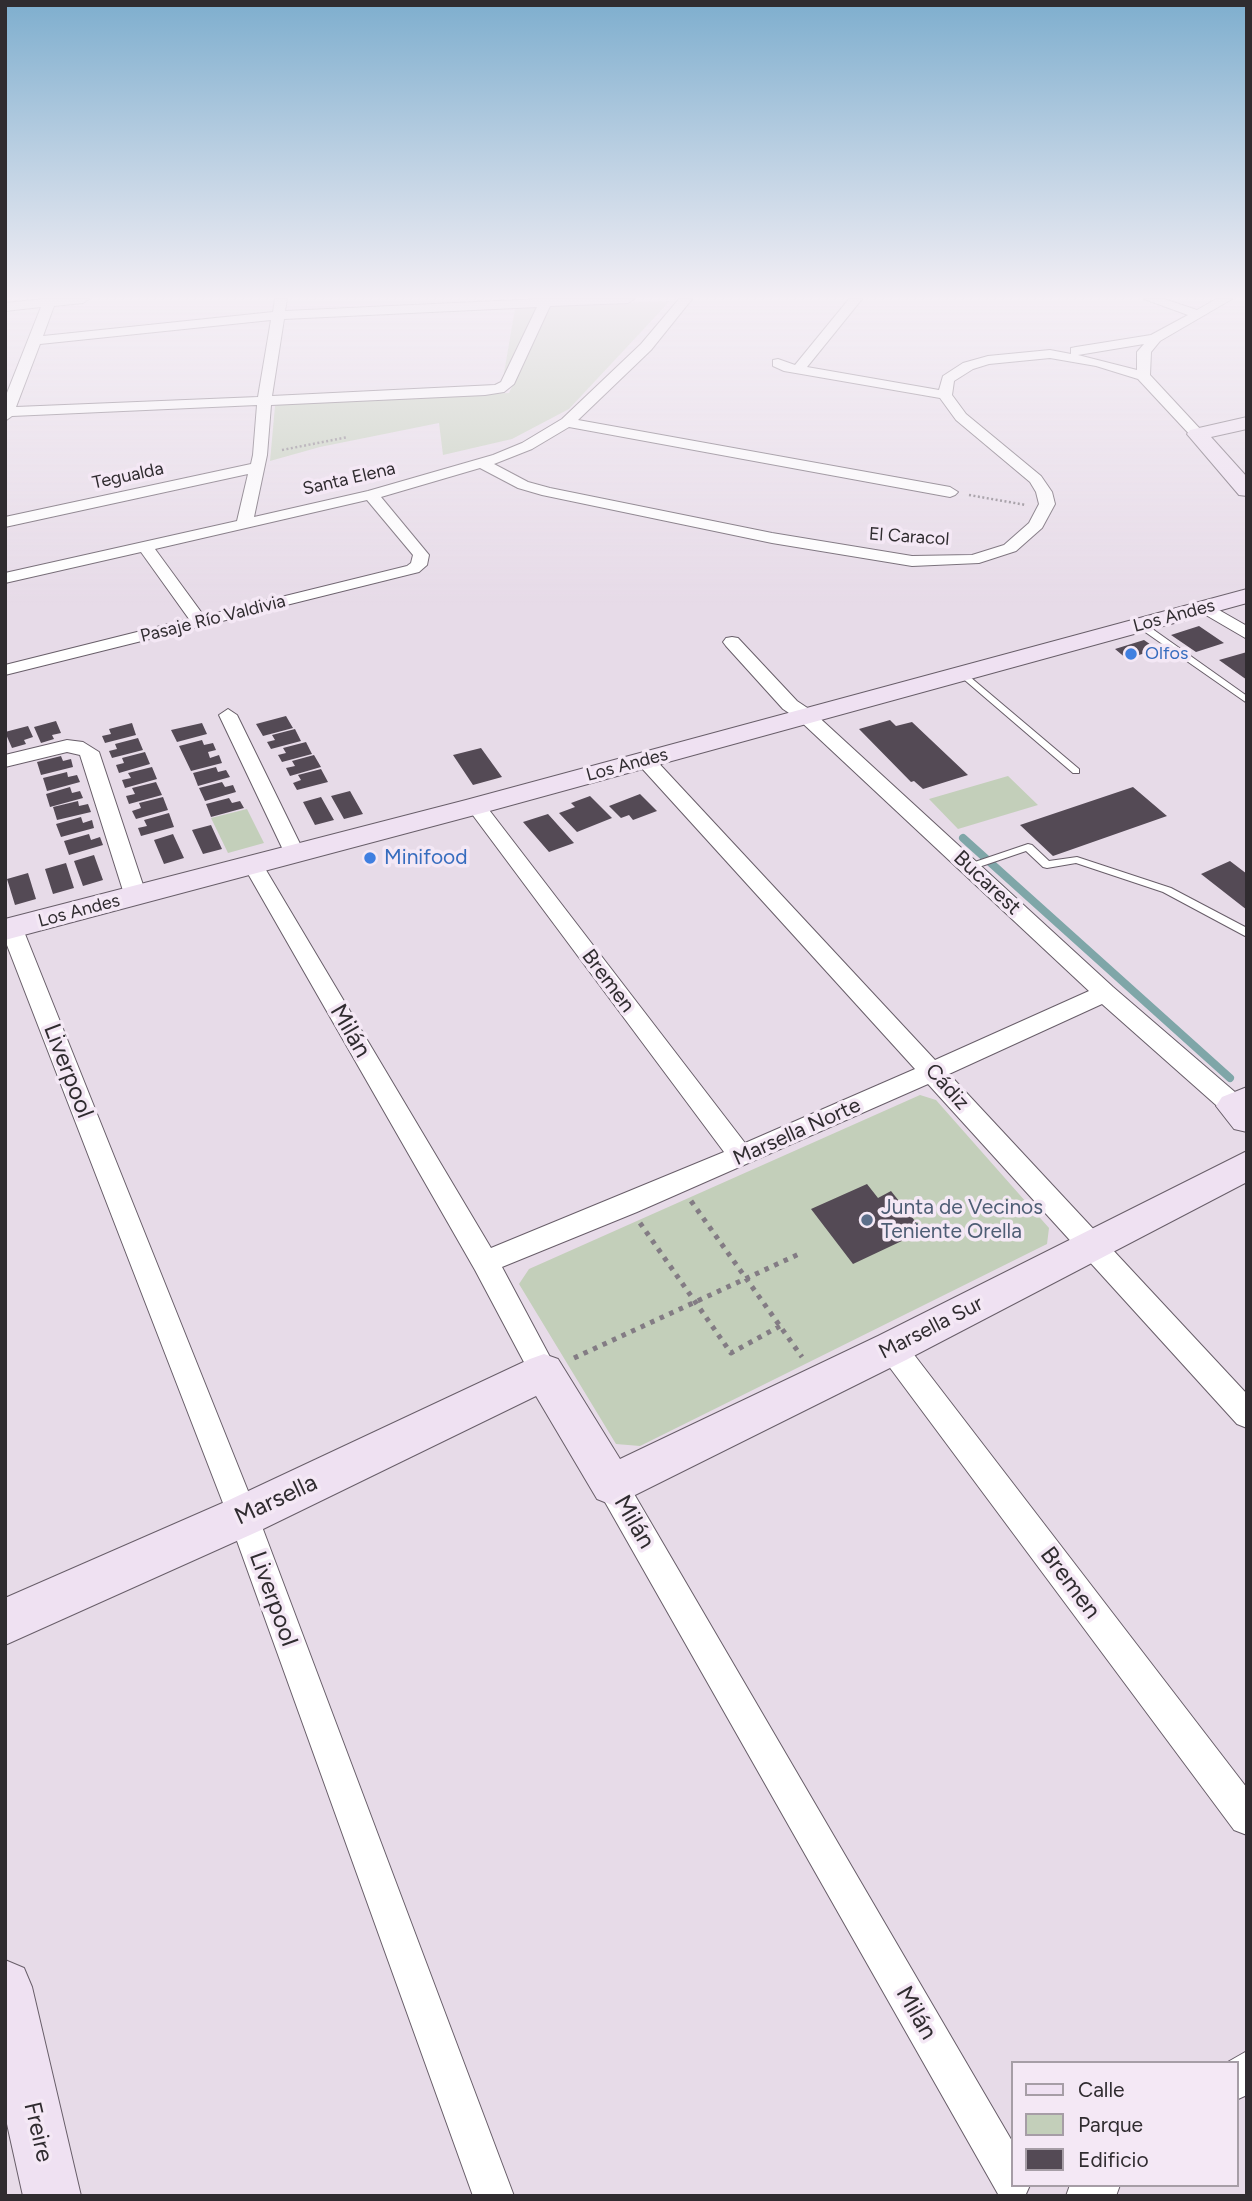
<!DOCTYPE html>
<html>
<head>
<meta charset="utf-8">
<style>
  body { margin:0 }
  #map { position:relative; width:1252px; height:2201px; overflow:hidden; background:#e7dbe8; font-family:Figtree,sans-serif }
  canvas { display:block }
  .frame { position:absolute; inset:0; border:7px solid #302c30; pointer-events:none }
  .legend { position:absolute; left:1011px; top:2061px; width:228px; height:126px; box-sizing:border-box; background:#f4e8f5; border:2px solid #a69da6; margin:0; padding:9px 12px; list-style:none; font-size:21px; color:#302c30 }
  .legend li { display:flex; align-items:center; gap:14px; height:35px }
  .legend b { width:35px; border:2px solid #a69da6 }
</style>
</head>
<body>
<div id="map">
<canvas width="1252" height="2201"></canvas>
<div class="frame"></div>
<ul class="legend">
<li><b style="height:9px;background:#efe1f2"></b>Calle</li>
<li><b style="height:19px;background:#c3cfba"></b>Parque</li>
<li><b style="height:19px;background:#544a55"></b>Edificio</li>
</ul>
</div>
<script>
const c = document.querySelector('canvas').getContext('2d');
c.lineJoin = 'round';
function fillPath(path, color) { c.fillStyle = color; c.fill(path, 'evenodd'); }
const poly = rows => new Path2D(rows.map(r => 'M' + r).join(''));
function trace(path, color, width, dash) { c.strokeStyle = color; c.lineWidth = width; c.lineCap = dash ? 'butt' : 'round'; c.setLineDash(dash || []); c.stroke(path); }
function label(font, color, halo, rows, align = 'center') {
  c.font = font + ' Figtree,sans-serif'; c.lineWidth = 7; c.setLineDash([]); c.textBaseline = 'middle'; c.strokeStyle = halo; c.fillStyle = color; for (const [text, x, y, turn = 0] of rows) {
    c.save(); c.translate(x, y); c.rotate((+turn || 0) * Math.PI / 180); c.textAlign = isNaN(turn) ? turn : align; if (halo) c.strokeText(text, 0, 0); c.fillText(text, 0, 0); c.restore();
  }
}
fillPath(poly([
  [670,301,569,409,512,439,443,455,439,423,320,447,270,461,275,406,284,402,509,393,549,307,560,305],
  [534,306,538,310,502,385,515,308],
  [1008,776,1038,805,958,829,929,799],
  [247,809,264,843,228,853,211,818],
  [920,1095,936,1100,1049,1228,1047,1244,640,1446,616,1444,519,1284,529,1269]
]), '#c3cfba');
trace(poly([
  [963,838,1230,1078]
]), '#7fa6a8', 8);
fillPath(poly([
  [1199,626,1224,643,1196,652,1171,635],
  [1144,640,1157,649,1127,659,1115,649],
  [1247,652,1247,680,1219,660],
  [286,716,293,728,263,736,256,724],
  [890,720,896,726,912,722,968,775,923,789,914,781,911,782,859,729],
  [56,721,61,733,52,735,54,739,41,743,34,727],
  [132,723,136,735,105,743,102,736,111,734,109,729],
  [202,723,207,734,177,742,171,730],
  [28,726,33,737,24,740,26,744,12,748,5,732],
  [295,729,301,741,271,749,267,742,275,740,272,735],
  [138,738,143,750,112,758,109,751,117,749,115,744],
  [202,740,204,745,213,743,216,750,208,752,210,758,219,755,222,763,191,771,179,746],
  [306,742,312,754,282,762,278,755,286,753,283,748],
  [481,748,502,777,473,785,453,755],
  [145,752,150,764,119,773,116,765,124,763,122,758],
  [314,755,321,767,290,776,286,768,295,766,292,761],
  [61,756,63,761,71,759,73,767,41,775,37,762],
  [152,767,157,779,125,788,122,780,131,778,128,773],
  [216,767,218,772,226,770,230,777,198,786,193,773],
  [321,769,328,782,297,790,293,783,301,780,298,775],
  [67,772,68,777,77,775,80,782,47,791,43,778],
  [156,782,162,795,129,804,126,796,135,794,132,788],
  [222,782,225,787,233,785,236,792,205,801,199,788],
  [70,787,72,793,80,791,83,798,50,807,46,794],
  [1133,787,1167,816,1053,856,1020,825],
  [350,791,363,814,344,819,331,796],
  [640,794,657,811,633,820,629,815,621,818,609,806],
  [590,796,612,818,577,832,559,813,575,807,571,803],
  [163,797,168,810,136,819,132,811,141,808,139,803],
  [321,797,334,820,315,825,303,802],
  [229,798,232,803,240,801,244,808,211,817,206,804],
  [78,801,79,806,88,804,91,812,57,820,53,807],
  [169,813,174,827,141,836,138,828,147,826,144,820],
  [548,814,574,843,549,852,523,822],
  [81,817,83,823,92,820,94,828,61,837,56,824],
  [211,825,222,849,203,854,192,830],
  [89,834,91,840,100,837,103,845,69,855,64,841],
  [173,834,184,858,164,864,154,840],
  [94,855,103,880,83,886,74,861],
  [1230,861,1247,874,1247,910,1201,874],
  [66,863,74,888,53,894,45,869],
  [28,873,36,899,15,905,7,879],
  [867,1184,878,1198,891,1191,923,1231,853,1264,811,1209]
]), '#544a55');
const lane = poly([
  [1138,623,1144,623,1247,696,1247,703,1138,627,1138,623],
  [963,671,1079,769,1079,773,1073,773,960,676,960,672,963,671],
  [1028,844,1032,845,1049,861,1077,857,1171,888,1247,928,1247,937,1163,892,1076,863,1047,868,1043,867,1026,851,970,870,965,867,966,865,1028,844]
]);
const street = poly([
  [44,299,89,299,83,303,54,306,43,336,273,312,275,299,287,299,285,311,540,299,634,299,628,303,550,306,514,384,504,392,485,395,271,405,267,455,254,517,368,491,493,455,522,443,562,419,641,344,679,299,692,299,651,350,578,420,950,487,958,492,955,495,950,497,569,427,532,449,494,464,528,482,550,488,772,533,912,556,972,555,1004,545,1029,523,1039,504,1036,492,1030,482,956,420,940,398,784,371,773,366,773,360,778,359,795,365,849,299,862,299,807,367,939,390,943,376,963,363,988,356,1050,350,1071,354,1071,348,1076,347,1151,335,1188,315,1144,299,1164,299,1197,310,1216,299,1232,299,1160,341,1151,352,1150,375,1202,431,1204,434,1202,437,1192,437,1138,379,1096,366,1050,358,989,364,973,369,954,381,952,395,966,414,1041,476,1052,492,1055,504,1042,528,1016,551,979,563,912,566,772,543,542,495,518,488,480,468,381,497,429,555,427,565,419,572,5,675,5,665,189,619,141,552,5,583,5,573,237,521,248,474,5,527,5,517,251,464,253,455,257,405,12,416,5,421,5,398,41,307,5,311,5,303,44,299],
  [537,307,501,382,495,385,272,396,284,319,537,307],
  [271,320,258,397,16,407,40,344,271,320],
  [1144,344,1137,352,1137,370,1078,355,1144,344],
  [367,500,413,555,411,563,407,566,204,616,155,549,367,500],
  [1205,602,1247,626,1247,639,1199,611,1197,607,1205,602],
  [732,637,738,638,797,701,812,711,1113,987,1243,1099,1246,1106,1243,1113,1234,1115,1225,1113,1102,1004,949,1074,1247,1394,1247,1428,1237,1424,928,1084,637,1212,502,1267,558,1372,554,1381,544,1385,534,1381,475,1270,243,865,246,860,260,860,263,865,491,1248,724,1152,469,810,466,806,469,802,483,802,745,1143,915,1069,638,764,635,760,638,756,652,756,935,1060,1089,991,798,719,783,709,726,646,723,642,726,638,732,637],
  [228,709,237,715,305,854,302,859,295,861,288,859,285,854,219,715,228,709],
  [67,740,83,742,99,752,147,897,144,902,128,902,125,897,80,755,67,752,5,767,5,755,67,740],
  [12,922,20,924,23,929,258,1516,514,2196,473,2196,228,1516,5,940,5,924,12,922],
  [892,1336,902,1339,1247,1788,1247,1835,1234,1830,882,1357,878,1348,882,1339,892,1336],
  [612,1471,623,1475,1012,2141,1012,2185,1030,2185,1026,2194,998,2194,601,1495,597,1485,601,1475,612,1471],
  [1247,2051,1247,2095,1236,2100,1236,2063,1226,2063,1247,2051],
  [1070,2185,1120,2185,1116,2196,1066,2196,1070,2185]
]);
const secondary = poly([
  [1247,417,1247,429,1211,437,1247,477,1247,496,1239,495,1187,434,1190,430,1247,417],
  [1247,589,1247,603,486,812,5,940,5,919,466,800,1247,589],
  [1247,1087,1247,1132,1234,1129,1216,1106,1222,1097,1247,1087],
  [1247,1151,1247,1182,906,1360,627,1499,612,1505,597,1499,536,1396,259,1531,5,1645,5,1598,227,1501,530,1359,544,1354,558,1359,620,1459,878,1336,1247,1151],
  [5,1960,24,1968,32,1987,81,2196,23,2196,5,2115,5,1960]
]);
trace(lane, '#685e69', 2);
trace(street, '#685e69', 2);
trace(secondary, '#685e69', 2);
trace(poly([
  [282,450,348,437],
  [969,495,1026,505]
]), '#837c84', 2.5, [2, 2.5]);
trace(poly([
  [691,1201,802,1357],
  [640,1223,731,1353,780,1326],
  [574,1358,799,1254]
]), '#837c84', 5, [4.5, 6]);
fillPath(lane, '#fff');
fillPath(street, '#fff');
fillPath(secondary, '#efe1f2');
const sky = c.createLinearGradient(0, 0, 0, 607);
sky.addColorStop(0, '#7eaece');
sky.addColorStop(0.49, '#f4eff5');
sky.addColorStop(1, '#f4eff500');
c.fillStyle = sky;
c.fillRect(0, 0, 1252, 607);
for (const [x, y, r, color] of [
  [1131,654,7,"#3f7fe0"],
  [370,858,7,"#3f7fe0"],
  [867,1220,7,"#5c6f8a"]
]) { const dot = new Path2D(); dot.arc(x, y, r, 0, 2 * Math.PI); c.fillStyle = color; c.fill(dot); trace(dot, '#f4e8f5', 2.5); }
label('18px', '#302c30', '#f4e8f5', [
  ["Tegualda",128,476,-12],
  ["Santa Elena",349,479,-13],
  ["El Caracol",909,537,4],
  ["Los Andes",1174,616,-15],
  ["Pasaje Río Valdivia",213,619,-14],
  ["Los Andes",627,765,-15],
  ["Los Andes",79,911,-15]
]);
label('18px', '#366cbe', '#f4e8f5', [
  ["Olfos",1145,654]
], 'left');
label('21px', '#366cbe', '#f4e8f5', [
  ["Minifood",384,858]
], 'left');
label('21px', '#302c30', '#f4e8f5', [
  ["Bucarest",987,883,43],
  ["Bremen",608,981,53],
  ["Cádiz",947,1087,48],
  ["Marsella Norte",797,1132,-24],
  ["Marsella Sur",931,1328,-27]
]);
label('21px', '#4e5e75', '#f4e8f5', [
  ["Junta de Vecinos",881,1208],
  ["Teniente Orella",881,1232]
], 'left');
label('24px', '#302c30', '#f4e8f5', [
  ["Milán",350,1031,60],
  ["Liverpool",68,1071,69],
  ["Marsella",276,1500,-25],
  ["Milán",634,1522,60],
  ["Bremen",1070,1583,53],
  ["Liverpool",273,1599,70],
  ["Milán",916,2013,60],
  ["Freire",38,2132,77]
]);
</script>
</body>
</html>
